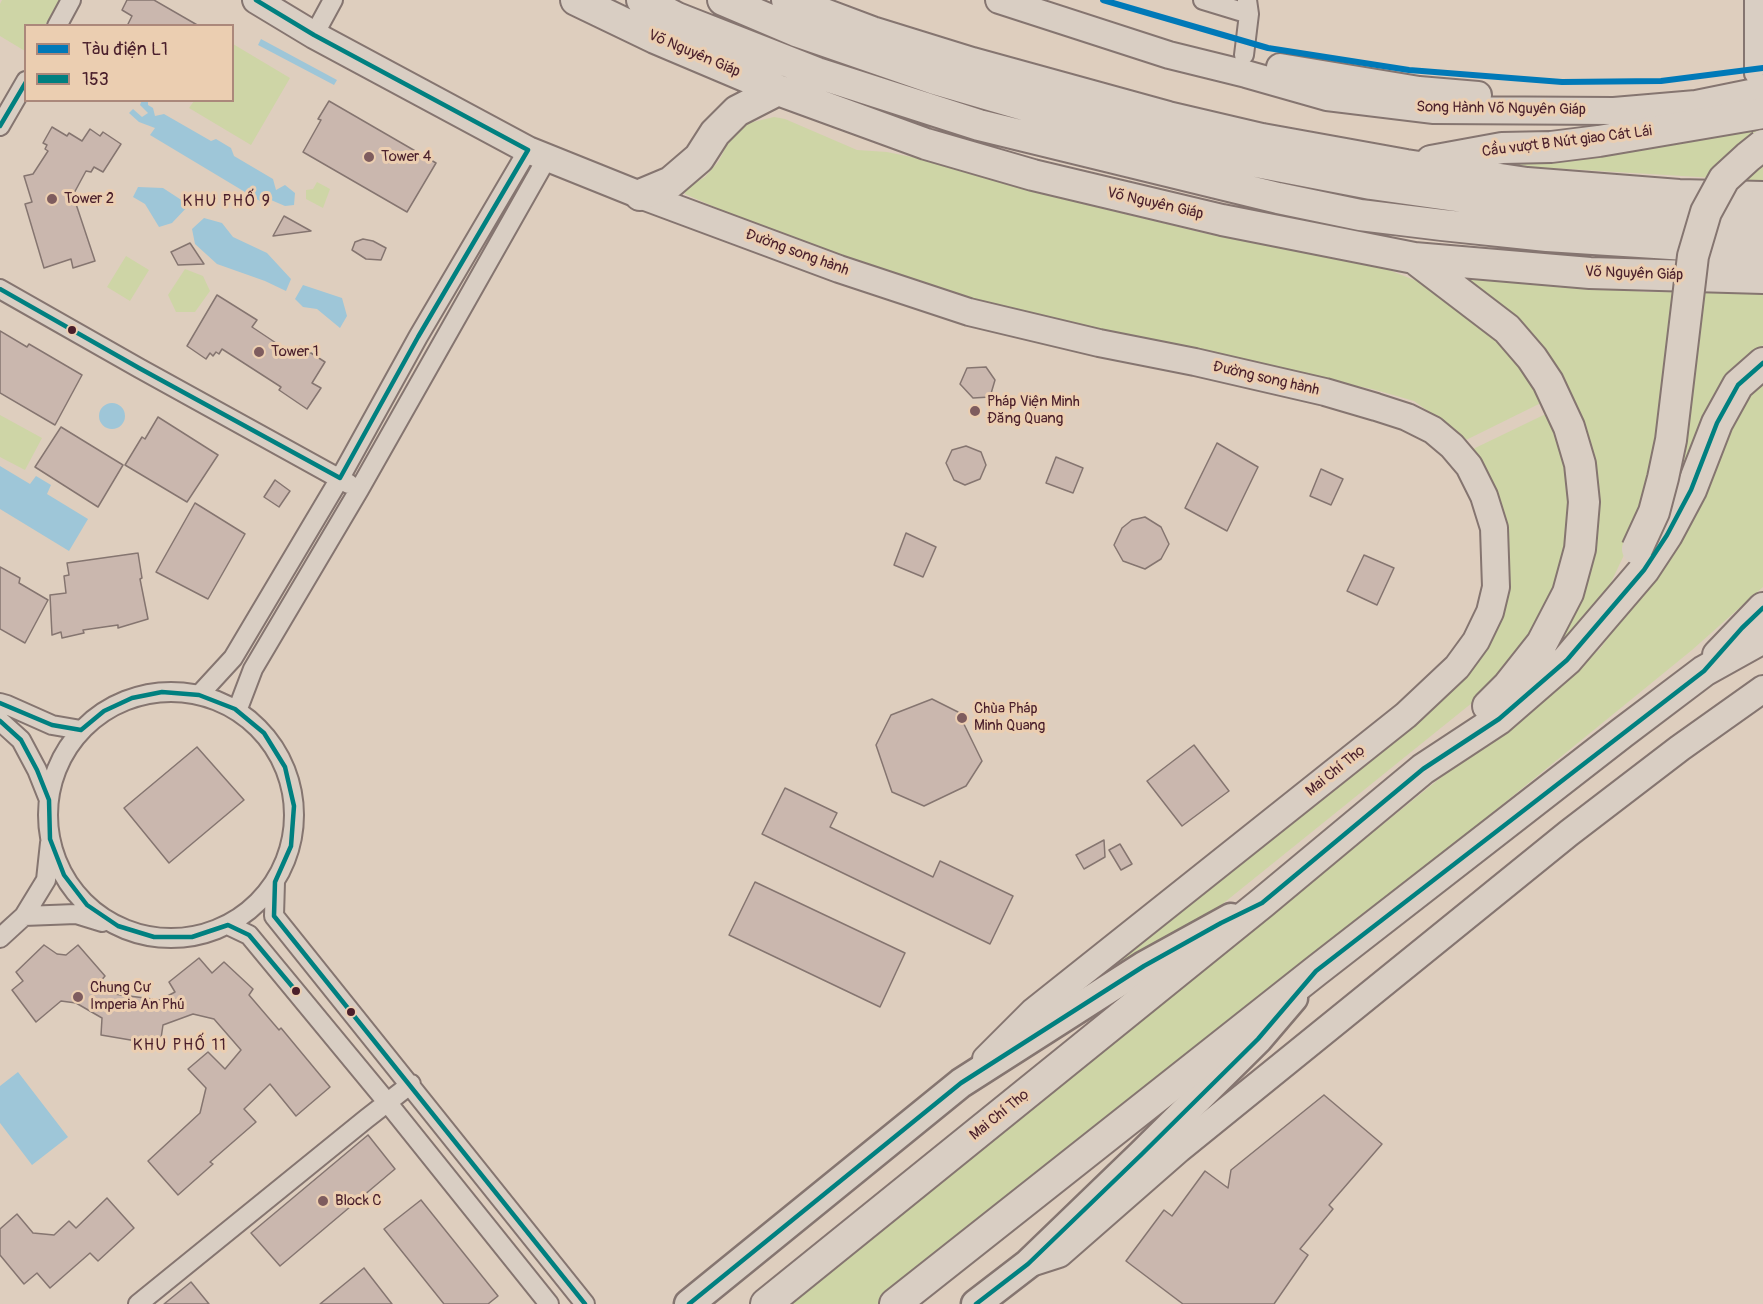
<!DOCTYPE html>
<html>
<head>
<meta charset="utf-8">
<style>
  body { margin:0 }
  #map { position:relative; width:1763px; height:1304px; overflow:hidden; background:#decebe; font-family:Pangolin,sans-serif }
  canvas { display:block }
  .legend { position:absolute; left:24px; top:24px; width:210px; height:78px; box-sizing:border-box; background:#ebceb1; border:2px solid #ab887b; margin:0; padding:8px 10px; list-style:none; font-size:18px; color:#4a1f2b }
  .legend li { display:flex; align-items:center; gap:12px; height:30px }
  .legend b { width:30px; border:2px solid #ab887b }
</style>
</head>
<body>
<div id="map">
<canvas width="1763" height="1304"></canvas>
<ul class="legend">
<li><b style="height:8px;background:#0079b8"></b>Tàu điện L1</li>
<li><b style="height:8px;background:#008080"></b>153</li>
</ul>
</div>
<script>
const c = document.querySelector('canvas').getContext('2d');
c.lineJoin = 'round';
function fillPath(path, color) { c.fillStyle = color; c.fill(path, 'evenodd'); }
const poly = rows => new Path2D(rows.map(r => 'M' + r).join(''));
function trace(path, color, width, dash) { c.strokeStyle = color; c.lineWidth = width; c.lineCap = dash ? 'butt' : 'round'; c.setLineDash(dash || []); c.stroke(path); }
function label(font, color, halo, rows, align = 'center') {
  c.font = font + ' Pangolin,sans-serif'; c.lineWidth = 6; c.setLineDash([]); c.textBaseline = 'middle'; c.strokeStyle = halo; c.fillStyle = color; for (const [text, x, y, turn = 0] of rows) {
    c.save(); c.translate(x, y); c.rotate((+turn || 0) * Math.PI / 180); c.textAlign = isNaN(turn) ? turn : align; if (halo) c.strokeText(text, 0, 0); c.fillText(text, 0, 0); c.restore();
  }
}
fillPath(poly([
  [2,0,60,0,45,25,26,26,25,51,0,36,0,4],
  [233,44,290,78,251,145,189,108,194,101,232,100],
  [774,117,785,119,857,150,887,152,921,159,1051,196,1212,235,1348,260,1389,270,1442,291,1477,314,1549,399,1464,441,1446,424,1414,401,1372,389,1141,343,965,300,817,252,685,194,685,189,705,177,719,161,729,140,739,130,749,123],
  [1763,122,1763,181,1503,165,1504,158],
  [317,182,330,189,323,208,306,199,306,190,313,189],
  [126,256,149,270,130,301,107,287],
  [185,269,203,276,210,291,195,312,176,312,168,295],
  [1463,273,1645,292,1763,293,1763,345,1743,359,1730,374,1689,480,1632,538,1606,593,1541,667,1551,645,1589,458,1462,279],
  [1763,369,1763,587,1692,650,1390,896,881,1304,789,1304,1600,649,1658,566,1733,404],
  [1554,410,1576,512,1548,616,1488,690,1184,935,1047,1016,1450,684,1505,592,1509,562,1507,531,1471,450],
  [0,415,42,438,25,470,0,457]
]), '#ced5a6');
fillPath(poly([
  [261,39,337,80,334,85,258,45],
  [142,100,148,101,148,105,153,108,155,116,164,114,211,141,216,139,231,148,234,156,273,179,276,190,285,185,295,193,294,205,285,206,271,200,260,201,150,135,155,128,139,122,129,113,133,109,142,117,148,113,140,105],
  [138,187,163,188,189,205,172,223,159,227,145,204,133,197],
  [204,218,222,223,233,237,267,253,291,279,286,291,265,281,217,264,195,244,192,229],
  [303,285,342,298,347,316,340,328,317,309,303,307,295,299],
  '99 416a13 13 0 1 1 26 0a13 13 0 1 1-26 0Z',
  [0,466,30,484,36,476,51,485,47,494,88,519,69,551,0,509],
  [18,1072,68,1137,32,1165,0,1123,0,1086]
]), '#9ec6d8');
const building = poly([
  [127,0,154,0,199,26,127,26,132,16,122,10,127,0],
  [329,101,436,163,407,212,303,152,321,120,318,119,329,101],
  [52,127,67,136,69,133,82,141,90,129,100,136,103,132,121,144,103,172,94,167,91,172,86,171,73,195,95,261,73,268,71,259,44,268,25,204,32,202,24,176,33,174,48,151,45,149,47,145,43,143,52,127],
  [284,216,311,231,273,236,284,216],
  [363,239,373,241,386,248,381,260,366,259,352,250,355,242,363,239],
  [190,243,204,264,178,265,171,252,190,243],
  [217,295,257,320,252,327,294,355,300,346,325,362,312,383,321,388,307,409,279,390,281,387,222,349,219,354,216,352,213,356,210,353,206,359,187,346,217,295],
  [0,331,27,347,29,344,82,375,55,425,0,393,0,331],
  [986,367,995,380,990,397,973,398,960,384,967,368,986,367],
  [158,417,218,455,187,502,125,465,142,437,145,439,158,417],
  [61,427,123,465,98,507,35,467,61,427],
  [1217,443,1258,467,1227,531,1185,508,1217,443],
  [966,446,981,452,986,465,980,479,965,485,954,480,946,463,952,450,966,446],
  [1056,457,1083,468,1073,493,1046,483,1056,457],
  [1321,469,1343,479,1331,505,1310,496,1321,469],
  [275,480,290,491,279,507,264,497,275,480],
  [195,503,245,534,208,599,156,572,195,503],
  [1145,517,1161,527,1169,544,1161,559,1145,569,1123,561,1114,545,1122,528,1132,520,1145,517],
  [906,533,936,547,923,577,894,565,906,533],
  [138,553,142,578,140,579,148,619,118,628,118,625,83,630,84,633,62,638,61,632,52,635,50,595,66,593,64,576,69,575,67,563,138,553],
  [1364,555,1394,568,1377,605,1347,591,1364,555],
  [0,567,20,578,19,583,48,600,25,643,0,629,0,567],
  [932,699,958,712,982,761,966,786,924,806,892,792,876,745,891,715,932,699],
  [1194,745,1229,791,1182,826,1147,781,1194,745],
  [197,747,244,800,169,863,124,808,197,747],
  [785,788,837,813,830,827,933,877,940,861,1013,896,990,944,762,834,785,788],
  [1104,840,1105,857,1084,869,1076,855,1104,840],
  [1120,844,1132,864,1121,870,1109,850,1120,844],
  [755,882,905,953,880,1007,729,935,755,882],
  [44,945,57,954,66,955,78,945,105,976,99,983,114,994,160,1000,175,992,169,982,199,958,212,973,224,962,253,989,249,995,279,1030,281,1028,330,1087,296,1116,270,1084,244,1109,256,1122,210,1162,213,1164,178,1195,148,1161,200,1113,206,1088,188,1069,208,1052,225,1069,241,1050,214,1019,193,1014,163,1025,160,1045,101,1035,102,1018,76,1003,61,1001,36,1022,12,990,23,981,16,972,44,945],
  [1324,1095,1382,1144,1329,1205,1333,1209,1300,1249,1308,1255,1274,1304,1183,1304,1126,1261,1164,1210,1172,1216,1205,1171,1228,1188,1231,1170,1324,1095],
  [368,1135,395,1169,280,1266,251,1233,368,1135],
  [107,1198,134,1228,98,1261,90,1253,50,1288,37,1273,24,1284,0,1255,0,1229,17,1214,33,1233,54,1235,69,1221,76,1228,107,1198],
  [421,1200,498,1296,488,1304,444,1304,384,1229,421,1200],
  [364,1268,392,1304,320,1304,364,1268],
  [191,1282,209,1304,164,1304,191,1282]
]);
fillPath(building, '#cab7ae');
trace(building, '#857570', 1.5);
const minor = poly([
  [1203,0,1249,14],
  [57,26,71,0],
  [314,35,333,0],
  [1244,55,1249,14,1247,0],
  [1754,74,1754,0],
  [0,126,26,81],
  [0,289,139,368,349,484],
  '48 815a123 123 0 1 1 246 0a123 123 0 1 1-246 0Z',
  [199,695,233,658,340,478,418,337,528,150],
  [0,703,7,705,52,725,81,730],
  [237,711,253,669,359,490,547,158],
  [0,721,21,740,37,770,49,800],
  [275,882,274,916,585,1304],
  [24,916,76,914,102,922],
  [228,925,249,935,387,1102,549,1304],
  [0,938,24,916,46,880,50,843],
  [138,1304,366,1119,411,1084]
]);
const secondary = poly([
  [256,0,314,35,528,150,640,195,839,269,969,312,1099,343,1195,362,1325,392,1376,407,1407,417,1433,430,1452,446,1469,466,1484,496,1494,528,1496,587,1490,612,1476,641,1457,667,1406,715,1033,1012,986,1059],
  [999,0,1169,55,1246,74,1327,97,1434,110,1614,111,1696,104,1755,92,1763,88],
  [1280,67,1419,90,1478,95],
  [1028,1264,1059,1254,1179,1149,1569,833,1680,748,1763,689]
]);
const primary = poly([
  [689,1304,961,1083,1144,966,1231,918],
  [976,1304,1028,1264,1142,1154,1258,1039,1293,998]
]);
const trunk = poly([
  [576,0,655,38,778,90,926,144,1033,175,1222,220,1414,258,1590,273,1763,278],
  [642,0,677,18,817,73,979,125,1278,198,1360,215,1442,225,1547,236,1763,250],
  [723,0,796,31,935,79,1072,119,1236,158,1371,184,1526,206,1763,220],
  [787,0,872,32,972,63,1168,117,1262,139,1406,165,1527,183,1679,195,1763,197],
  [1431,161,1502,148,1551,147,1599,141,1763,113],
  [640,195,671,182,699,158,715,133,737,111,778,90],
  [1414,258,1507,329,1532,358,1548,382,1569,427,1580,464,1584,502,1580,549,1568,593,1542,643,1508,686,1488,706],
  [1718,655,1763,608],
  [766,1304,1262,903,1423,769,1499,719,1567,660,1644,570,1667,535,1691,490,1717,423,1738,385,1763,363],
  [895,1304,1316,971,1622,733,1704,671,1763,638]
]);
trace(minor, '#857570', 22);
trace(secondary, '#857570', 30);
trace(primary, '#857570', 33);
trace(trunk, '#857570', 34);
trace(minor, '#d9cec3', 18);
trace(secondary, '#d9cec3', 26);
trace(primary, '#d9cec3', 28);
trace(trunk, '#d9cec3', 30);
const trunkBridge = poly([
  [1637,549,1654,512,1663,478,1671,440,1693,256,1706,212,1724,179,1748,157,1763,145]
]);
trace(trunkBridge, '#857570', 34, []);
trace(trunkBridge, '#d9cec3', 30);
trace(poly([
  [0,126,26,82],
  [0,289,139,368,340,478,418,337,528,150,314,35,256,0],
  [0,703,52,725,81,730,104,711,132,698,162,692,199,695,235,709,264,733,285,767,294,806,291,846,275,882,274,916,585,1304],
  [0,721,21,740,37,770,49,800,50,839,64,875,87,905,118,926,154,937,192,937,228,925,249,935,296,991],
  [689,1304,961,1083,1144,966,1221,923,1262,903,1423,769,1499,719,1567,660,1644,570,1667,535,1691,490,1717,423,1738,385,1763,363],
  [976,1304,1028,1264,1142,1154,1258,1039,1316,971,1704,671,1742,628,1763,608]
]), '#008080', 4.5);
trace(poly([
  [1103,0,1268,48,1409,70,1562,82,1661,81,1763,68]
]), '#0079b8', 6);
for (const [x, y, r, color] of [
  [369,157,6,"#7e5c5e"],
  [52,199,6,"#7e5c5e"],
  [72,330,5,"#4a1f2b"],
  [259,352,6,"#7e5c5e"],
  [975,411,6,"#7e5c5e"],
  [962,718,6,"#7e5c5e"],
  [296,991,5,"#4a1f2b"],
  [78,997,6,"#7e5c5e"],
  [351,1012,5,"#4a1f2b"],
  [323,1201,6,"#7e5c5e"]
]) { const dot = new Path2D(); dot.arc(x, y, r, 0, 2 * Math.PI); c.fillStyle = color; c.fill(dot); trace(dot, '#ebceb1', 2); }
label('15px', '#4a1f2b', '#ebceb1', [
  ["Võ Nguyên Giáp",694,54,23],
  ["Song Hành Võ Nguyên Giáp",1501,109,1],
  ["Cầu vượt B Nút giao Cát Lái",1567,142,-7],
  ["Võ Nguyên Giáp",1155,204,13],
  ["Đường song hành",797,253,20],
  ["Võ Nguyên Giáp",1634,274,2],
  ["Đường song hành",1266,379,13],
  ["Mai Chí Thọ",1336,771,-39],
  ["Mai Chí Thọ",1000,1115,-39]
]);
label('15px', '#4a1f2b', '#ebceb1', [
  ["Tower 4",381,157],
  ["Tower 2",64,199],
  ["Tower 1",271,352],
  ["Pháp Viện Minh",987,402],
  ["Đăng Quang",987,419],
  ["Chùa Pháp",974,709],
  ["Minh Quang",974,726],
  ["Chung Cư",90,988],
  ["Imperia An Phú",90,1005],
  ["Block C",335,1201]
], 'left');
c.letterSpacing = '1.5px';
label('16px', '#4a1f2b', '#ebceb1', [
  ["KHU PHỐ 9",227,202],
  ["KHU PHỐ 11",180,1046]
]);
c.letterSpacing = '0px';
</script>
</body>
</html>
